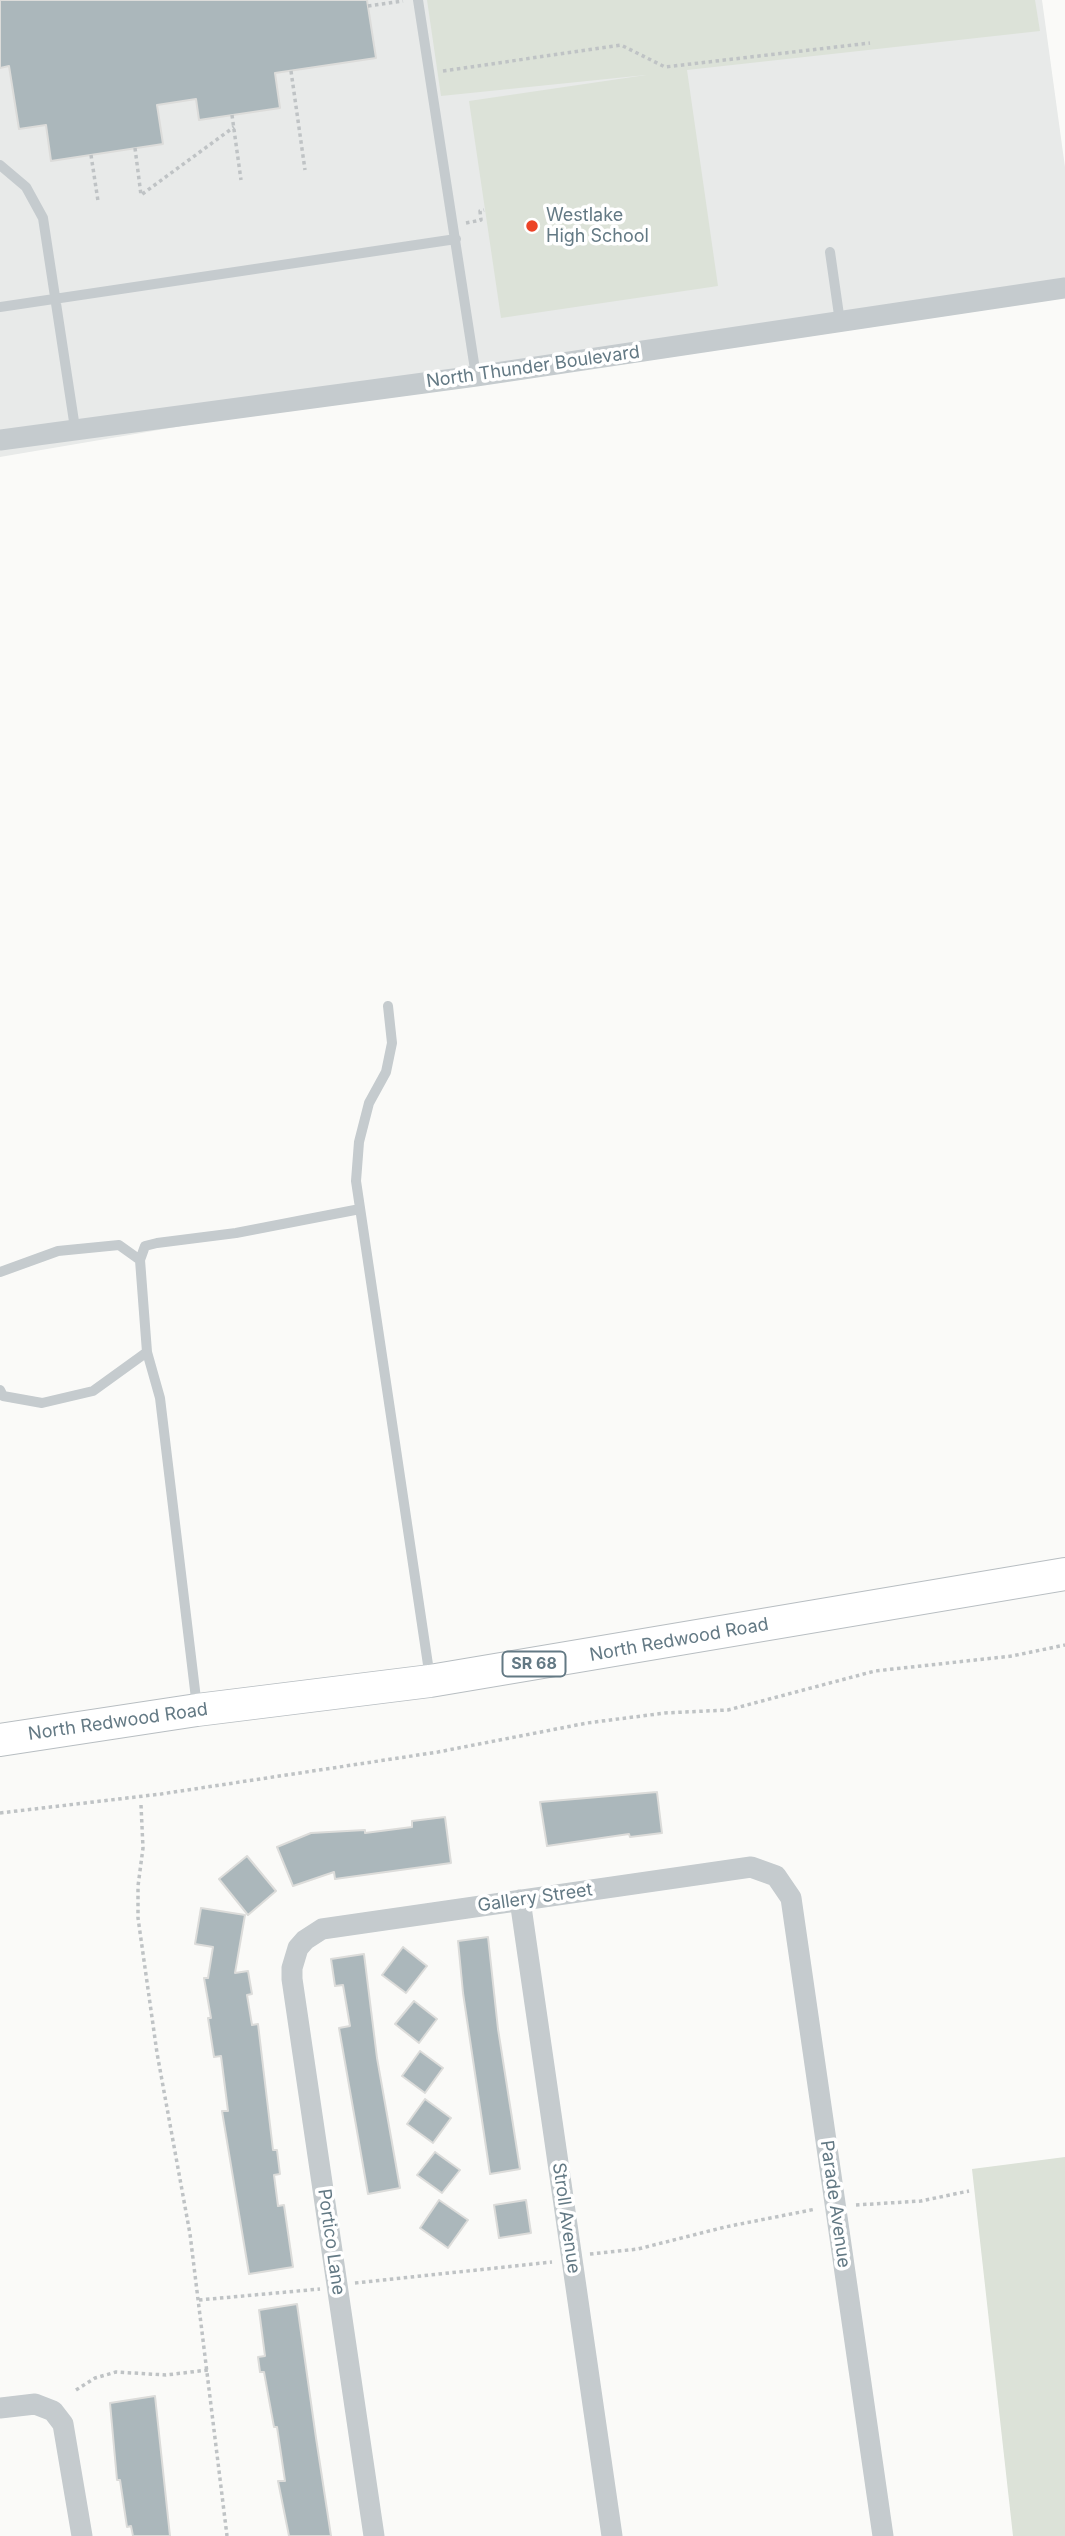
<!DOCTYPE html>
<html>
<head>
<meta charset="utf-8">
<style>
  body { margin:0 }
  canvas { display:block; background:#fafaf8 }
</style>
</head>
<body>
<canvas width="1065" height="2536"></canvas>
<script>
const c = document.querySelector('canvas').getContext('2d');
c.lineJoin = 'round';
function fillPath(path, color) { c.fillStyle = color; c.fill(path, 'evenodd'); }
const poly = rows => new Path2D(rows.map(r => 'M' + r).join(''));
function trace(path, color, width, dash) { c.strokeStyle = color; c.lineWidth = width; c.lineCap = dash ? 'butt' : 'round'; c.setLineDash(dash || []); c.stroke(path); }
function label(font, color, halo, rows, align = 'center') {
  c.font = font + ' Inter,sans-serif'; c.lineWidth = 7; c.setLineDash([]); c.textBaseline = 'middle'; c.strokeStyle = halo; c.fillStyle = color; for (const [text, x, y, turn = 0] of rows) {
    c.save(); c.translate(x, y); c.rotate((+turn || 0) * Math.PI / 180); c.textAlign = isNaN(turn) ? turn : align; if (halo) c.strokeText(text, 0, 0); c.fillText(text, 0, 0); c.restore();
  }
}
fillPath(poly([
  [0,0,1042,0,1065,167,1065,285,476,376,0,457]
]), '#e8eae9');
fillPath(poly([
  [427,0,1035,0,1040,31,687,70,718,286,501,318,469,101,646,75,441,96],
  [1065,2157,1065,2536,1013,2536,972,2169]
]), '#dce2d8');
const building = poly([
  [0,0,367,0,376,58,275,73,280,108,199,120,196,99,157,105,163,144,51,161,46,125,19,129,9,66,0,68,0,0],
  [657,1792,662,1833,630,1837,629,1834,547,1846,540,1802,657,1792],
  [445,1817,451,1863,335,1879,334,1872,293,1886,277,1847,311,1833,365,1830,365,1833,412,1827,412,1821,445,1817],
  [247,1856,276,1891,248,1915,219,1879,247,1856],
  [201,1908,245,1915,235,1973,248,1971,252,1994,247,1995,252,2025,258,2024,273,2150,277,2150,280,2174,274,2175,278,2206,284,2205,293,2267,249,2274,222,2111,228,2111,221,2056,214,2057,208,2018,211,2018,204,1978,208,1978,213,1947,195,1944,201,1908],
  [488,1937,498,2029,520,2169,490,2174,463,1993,458,1941,488,1937],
  [403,1947,427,1966,406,1993,382,1975,403,1947],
  [364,1954,377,2058,400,2188,368,2194,339,2028,350,2026,343,1985,335,1986,331,1959,364,1954],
  [414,2001,437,2019,419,2043,395,2024,414,2001],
  [420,2051,443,2068,425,2093,402,2076,420,2051],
  [425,2099,451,2118,433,2143,407,2124,425,2099],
  [435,2152,460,2170,442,2193,417,2175,435,2152],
  [439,2200,468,2220,448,2248,420,2228,439,2200],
  [526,2200,531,2233,499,2238,494,2205,526,2200],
  [297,2304,316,2438,331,2536,289,2536,278,2481,285,2481,277,2427,274,2427,264,2372,260,2372,258,2357,265,2356,259,2310,297,2304],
  [155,2396,170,2536,133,2536,131,2526,127,2527,120,2480,117,2480,110,2403,155,2396]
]);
fillPath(building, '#abb7bb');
trace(building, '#dcdcda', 2);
const primary = poly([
  [0,1740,197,1710,430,1681,1065,1574]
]);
trace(primary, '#b8bec2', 34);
trace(poly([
  [368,6,403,1],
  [291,71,305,170],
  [443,71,621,45,665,67,870,43],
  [232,115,241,180],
  [135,148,141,195,234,127],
  [91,155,98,201],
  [466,223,481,220,480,211,484,210],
  [141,1805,143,1848,138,1886,138,1918,157,2053,190,2234,227,2536],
  [0,1813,161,1794,438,1752,587,1723,665,1713,728,1710,875,1671,1012,1656,1065,1645],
  [856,2205,921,2201,969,2191],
  [590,2254,638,2249,725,2227,816,2209],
  [355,2283,552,2262],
  [199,2300,320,2289],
  [76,2390,95,2378,116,2372,166,2375,208,2370]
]), '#bfc3c5', 3.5, [3.5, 3.5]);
trace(poly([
  [418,0,476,376],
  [0,165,26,187,43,218,75,428],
  [830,252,840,322],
  [0,307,456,239],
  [388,1006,392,1043,386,1072,369,1103,359,1142,356,1181,430,1678],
  [140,1260,145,1246,157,1243,236,1233,360,1209],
  [0,1272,58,1251,119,1245,140,1260,147,1352,160,1398,197,1707],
  [0,1390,3,1396,42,1403,93,1391,147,1352]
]), '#c5cbce', 10);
trace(poly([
  [0,440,476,376,1065,288],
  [520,1900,612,2536],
  [0,2408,35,2404,53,2411,63,2424,82,2536],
  [374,2536,292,1979,292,1968,298,1948,305,1940,322,1929,751,1867,776,1876,791,1898,883,2536]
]), '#c5cbce', 21);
trace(primary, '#fff', 32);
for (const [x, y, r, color] of [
  [532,226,7,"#ec4326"]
]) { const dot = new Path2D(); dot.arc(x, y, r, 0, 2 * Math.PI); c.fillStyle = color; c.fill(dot); trace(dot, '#fff', 2.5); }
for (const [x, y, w] of [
  [534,1664,63]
]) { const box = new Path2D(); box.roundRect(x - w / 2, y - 12.5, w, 25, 5); c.fillStyle = '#fff'; c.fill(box); trace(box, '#637984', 2); }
label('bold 16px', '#637984', null, [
  ["SR 68",534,1664]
]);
label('18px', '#637984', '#fff', [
  ["Westlake",546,216],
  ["High School",546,237]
], 'left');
label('18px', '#637984', '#fff', [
  ["North Thunder Boulevard",533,367,-8],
  ["North Redwood Road",679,1640,-10],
  ["North Redwood Road",118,1722,-8],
  ["Gallery Street",535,1898,-8],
  ["Parade Avenue",835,2204,82],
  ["Stroll Avenue",566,2218,82],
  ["Portico Lane",331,2242,82]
]);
</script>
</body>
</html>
